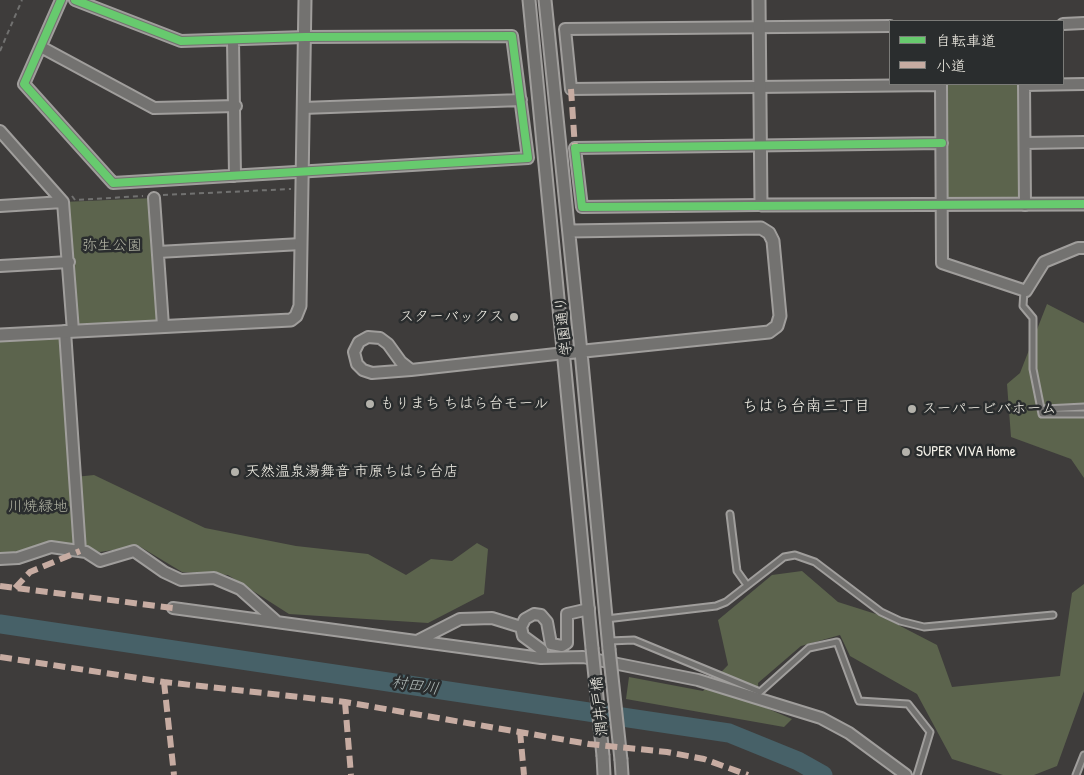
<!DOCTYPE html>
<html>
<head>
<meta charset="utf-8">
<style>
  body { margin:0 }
  #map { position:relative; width:1084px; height:775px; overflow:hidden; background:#3e3c3b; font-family:"Patrick Hand","Klee One",sans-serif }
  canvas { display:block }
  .legend { position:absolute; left:889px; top:20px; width:175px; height:65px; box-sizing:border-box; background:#2a2d2e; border:1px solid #7b7b78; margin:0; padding:6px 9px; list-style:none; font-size:15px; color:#f4f1e8 }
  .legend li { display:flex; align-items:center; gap:10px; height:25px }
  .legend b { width:25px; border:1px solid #7b7b78 }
</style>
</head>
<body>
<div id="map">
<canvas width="1084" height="775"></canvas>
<ul class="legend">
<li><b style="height:6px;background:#67ca6e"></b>自転車道</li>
<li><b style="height:6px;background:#c7aca2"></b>小道</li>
</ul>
</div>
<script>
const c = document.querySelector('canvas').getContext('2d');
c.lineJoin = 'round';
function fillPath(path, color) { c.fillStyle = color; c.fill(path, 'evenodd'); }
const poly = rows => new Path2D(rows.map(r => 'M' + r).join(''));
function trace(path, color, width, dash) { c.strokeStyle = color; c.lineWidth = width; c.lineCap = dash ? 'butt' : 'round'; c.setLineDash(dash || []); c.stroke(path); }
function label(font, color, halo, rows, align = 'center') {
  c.font = font + ' "Patrick Hand","Klee One",sans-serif'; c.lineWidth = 5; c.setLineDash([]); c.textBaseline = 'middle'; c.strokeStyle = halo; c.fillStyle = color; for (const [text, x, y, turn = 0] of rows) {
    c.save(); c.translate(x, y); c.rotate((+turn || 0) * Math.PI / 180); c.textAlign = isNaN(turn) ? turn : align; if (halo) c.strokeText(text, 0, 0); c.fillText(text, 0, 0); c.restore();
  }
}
fillPath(poly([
  [941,84,1024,84,1025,205,942,205],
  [154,198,163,326,73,331,63,202],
  [1047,304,1084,323,1084,478,1071,459,1011,437,1007,384,1020,373],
  [65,331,75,477,94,475,205,528,296,546,368,554,406,575,431,559,452,561,477,543,488,549,484,594,428,623,289,614,228,575,182,572,139,546,100,552,80,547,51,547,0,558,0,335],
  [802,571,838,602,879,615,937,645,952,687,1060,676,1072,593,1084,584,1084,691,1057,766,1034,775,1003,775,952,759,917,694,850,656,840,635,801,646,758,683,759,705,792,719,784,727,626,699,629,677,703,691,728,665,718,620,772,575]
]), '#5c644d');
trace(poly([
  [0,624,729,733,798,761,823,775]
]), '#476168', 19);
const service = poly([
  [1024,291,1023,306,1033,318,1033,369,1042,414,1084,414],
  [1045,409,1084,407],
  [730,514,737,571,747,585],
  [606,619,716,606,726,602,784,557,795,555,815,562,881,612,900,621,924,627,1053,615],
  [609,641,634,640,760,692,809,648,837,642,859,701,908,704,930,732,917,775],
  [1076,775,1084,755]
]);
const minor = poly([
  [61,0,24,84,113,183,528,158,512,36,305,37,181,41,75,0],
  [1063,24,1084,23],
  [890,26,565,29,571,89,941,85],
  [233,41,235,176],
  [41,47,154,108,236,106],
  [941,84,942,263,1026,291,1044,262,1078,248,1084,248],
  [1024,84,1025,205],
  [1024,85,1084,84],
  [303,108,521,100],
  [0,131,63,202,73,331],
  [1025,143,1084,142],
  [154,198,163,326],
  [761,205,582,207,575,148,942,143],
  [0,206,63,202],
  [158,252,301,244],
  [0,266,69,262],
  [65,331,80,551],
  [411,370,401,362,388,344,380,338,368,337,359,342,354,352,357,364,363,370,372,373,411,370,565,353],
  [0,559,18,558,51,547,86,552,100,561,134,551,164,572,181,580,214,578,240,589,276,621],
  [173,608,541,658,583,657,698,680,821,718,849,733,906,775],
  [419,640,460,619,492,618,521,627],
  [541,658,542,650,523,636,521,627,525,619,534,614,541,615,547,622,551,644,562,646,567,643,567,614,589,609]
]);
const tertiary = poly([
  [529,0,592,648],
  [545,0,581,352,609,649],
  [759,0,761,205,1084,204],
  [0,335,291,320,296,316,300,306,305,0],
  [565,353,769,332,777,326,780,316,773,241,769,233,761,228,569,231],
  [603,756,604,775],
  [621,760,622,775]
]);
trace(service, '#a09e9c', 9);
trace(minor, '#a09e9c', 14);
trace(tertiary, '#a09e9c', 15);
trace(poly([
  [0,51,22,0],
  [163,195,291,189],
  [72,196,75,200,143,196]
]), '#717170', 2, [5, 4]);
trace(service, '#737270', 5);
trace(minor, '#737270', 10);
trace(tertiary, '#737270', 11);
const tertiaryBridge = poly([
  [592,648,603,756],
  [609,649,621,760]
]);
trace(tertiaryBridge, '#a09e9c', 15, []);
trace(tertiaryBridge, '#737270', 11);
trace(poly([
  [571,89,575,148],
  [0,586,173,608],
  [15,588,30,572,80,551],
  [0,657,164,682,345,702,589,744,667,752,704,759,748,775],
  [164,682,174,775],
  [345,702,351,775],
  [520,731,524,775]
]), '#c7aca2', 6, [12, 6]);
trace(poly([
  [61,0,24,84,113,183,528,158,512,36,305,37,181,41,75,0],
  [942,143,575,148,582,207,1084,204]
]), '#67ca6e', 8);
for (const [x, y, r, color] of [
  [514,317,5,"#b4b2ab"],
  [370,404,5,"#b4b2ab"],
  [912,409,5,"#b4b2ab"],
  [906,452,5,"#b4b2ab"],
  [235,472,5,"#b4b2ab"]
]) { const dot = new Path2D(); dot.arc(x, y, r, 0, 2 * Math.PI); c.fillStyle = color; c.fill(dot); trace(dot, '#2a2d2e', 2); }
label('15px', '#b2b4a4', '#2a2d2e', [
  ["弥生公園",112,246],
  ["川焼緑地",38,507]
]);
label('15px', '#f4f1e8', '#2a2d2e', [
  ["スターバックス",504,317,"right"],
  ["もりまち ちはら台モール",380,404],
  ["スーパービバホーム",922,409],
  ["SUPER VIVA Home",916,452],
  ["天然温泉湯舞音 市原ちはら台店",245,472]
], 'left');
label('15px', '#f4f1e8', '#2a2d2e', [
  ["学園通り",564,326,-96],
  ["潤井戸橋",600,706,-96]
]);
label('16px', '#f4f1e8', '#2a2d2e', [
  ["ちはら台南三丁目",806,407]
]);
label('italic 16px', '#afb9b7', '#2a2d2e', [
  ["村田川",415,686,9]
]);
</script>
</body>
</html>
